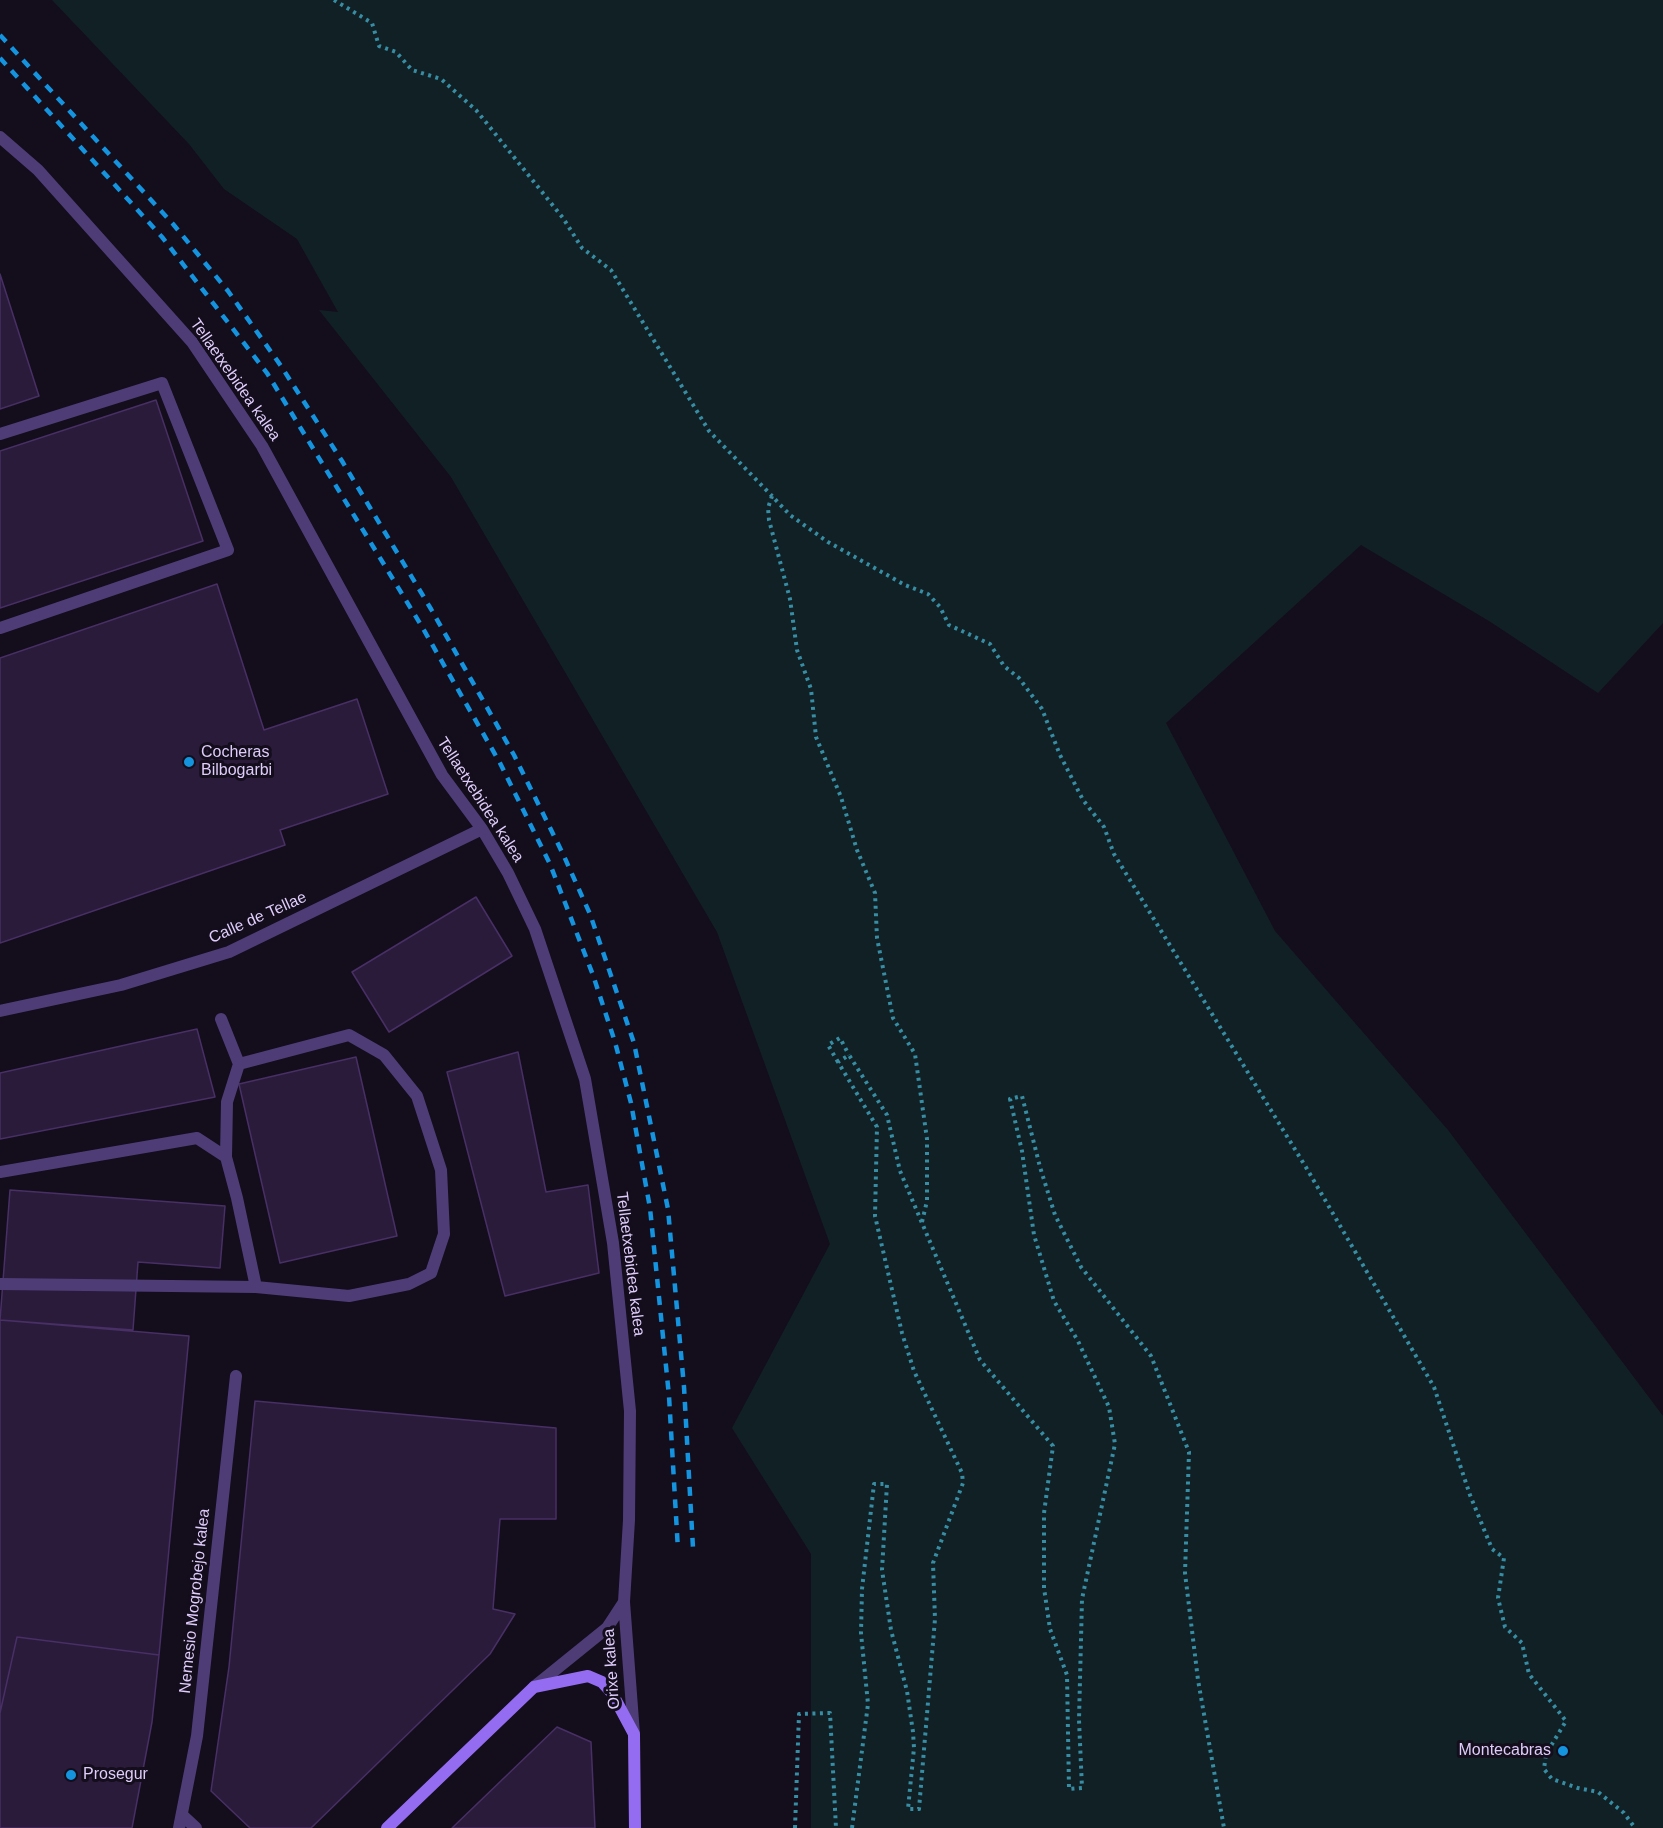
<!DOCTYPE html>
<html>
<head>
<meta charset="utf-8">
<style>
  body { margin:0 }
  canvas { display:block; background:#130d1c }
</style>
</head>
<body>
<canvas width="1663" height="1828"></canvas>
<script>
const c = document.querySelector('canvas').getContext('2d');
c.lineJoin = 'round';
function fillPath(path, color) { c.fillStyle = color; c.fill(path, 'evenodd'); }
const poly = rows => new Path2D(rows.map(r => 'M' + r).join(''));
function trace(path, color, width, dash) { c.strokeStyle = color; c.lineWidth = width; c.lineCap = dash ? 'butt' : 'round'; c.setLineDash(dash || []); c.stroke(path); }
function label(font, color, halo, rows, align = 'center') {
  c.font = font + ' Helvetica,sans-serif'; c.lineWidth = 6; c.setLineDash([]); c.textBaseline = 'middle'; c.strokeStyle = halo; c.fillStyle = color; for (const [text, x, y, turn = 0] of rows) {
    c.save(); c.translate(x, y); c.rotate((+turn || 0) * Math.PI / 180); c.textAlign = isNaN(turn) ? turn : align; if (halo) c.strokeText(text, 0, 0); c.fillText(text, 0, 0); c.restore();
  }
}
fillPath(poly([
  [52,0,1663,0,1663,623,1598,693,1489,621,1361,545,1166,723,1275,931,1448,1130,1663,1416,1663,1828,811,1828,811,1554,732,1428,830,1244,717,932,451,477,319,310,338,312,297,239,224,189,189,144]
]), '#112025');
const building = poly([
  [0,274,39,396,0,409,0,274],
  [156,400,203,541,0,608,0,451,156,400],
  [217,584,264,730,357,699,388,794,280,830,285,845,0,943,0,658,217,584],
  [476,897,512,956,389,1032,352,972,476,897],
  [197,1029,215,1097,0,1139,0,1073,197,1029],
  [518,1052,546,1192,588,1185,599,1273,505,1296,447,1072,518,1052],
  [356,1057,397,1236,280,1263,239,1084,356,1057],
  [10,1190,225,1206,220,1268,138,1262,133,1330,0,1320,10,1190],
  [0,1320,189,1336,159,1655,17,1637,0,1713,0,1320],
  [255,1401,556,1428,556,1519,500,1519,493,1609,515,1614,490,1654,311,1828,250,1828,211,1791,229,1667,255,1401],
  [17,1637,159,1655,152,1722,132,1828,0,1828,0,1713,17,1637],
  [557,1727,591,1742,595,1828,452,1828,557,1727]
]);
fillPath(building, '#2a1b3b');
trace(building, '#482f65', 1.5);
trace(poly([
  [334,0,372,23,379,46,396,52,412,70,441,79,476,110,563,218,582,248,611,270,709,431,772,496],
  [838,1062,828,1045,840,1038,849,1055],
  [922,1222,927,1201,927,1139,915,1054,893,1018,877,938,875,893,857,850,841,797,816,737,811,689,797,650,790,599,769,520,768,508,772,496,790,515,828,542,905,585,928,594,940,607,949,625,990,644,1004,666,1019,678,1042,709,1060,755,1083,800,1104,827,1114,854,1307,1169,1434,1387,1470,1495,1492,1549,1504,1558,1498,1598,1505,1627,1522,1643,1529,1674,1566,1721,1546,1754,1544,1769,1552,1779,1578,1788,1598,1792,1624,1813,1635,1828],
  [795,1828,799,1714,830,1713,836,1828],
  [852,1828,868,1704,861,1633,862,1589,874,1484,887,1484,882,1570,891,1630,907,1691,913,1732,914,1748,908,1809,919,1809,935,1619,933,1563,963,1483,962,1473,914,1371,902,1333,875,1216,877,1127,838,1062,849,1055,887,1115,900,1171,980,1360,1053,1446,1044,1513,1044,1588,1050,1629,1067,1675,1069,1789,1082,1788,1079,1720,1082,1599,1115,1444,1109,1407,1078,1341,1054,1301,1034,1235,1022,1151,1010,1099,1022,1096,1040,1167,1055,1215,1081,1267,1151,1356,1189,1452,1185,1573,1198,1680,1224,1828]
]), '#378da4', 4, [3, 4.5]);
trace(poly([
  [0,434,162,383,228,550,0,628],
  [226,1157,227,1102,239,1064],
  [0,1172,197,1138,226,1157,237,1198,256,1287],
  [0,1284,256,1287,349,1296,409,1284,431,1273,444,1234,441,1170,417,1096,384,1055,349,1035,239,1064,221,1019]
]), '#4e3c77', 12);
trace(poly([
  [0,137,38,170,192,342,262,446,442,775,482,829,508,873,535,929,585,1079,613,1243,630,1411,629,1520,624,1602,634,1734],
  [0,1011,121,985,229,952,482,829],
  [534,1687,607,1628,624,1602],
  [182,1815,196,1828],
  [179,1828,197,1736,236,1376]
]), '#4e3c77', 12);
trace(poly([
  [387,1828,534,1687,588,1676,602,1682,612,1693,634,1734,635,1828]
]), '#946cf2', 12);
trace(poly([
  [0,35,173,224,228,291,281,366,342,461,431,609,514,755,563,854,590,914,634,1043,668,1209,684,1387,693,1548],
  [0,58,162,237,267,373,421,625,500,763,550,864,593,975,615,1042,631,1103,650,1208,669,1396,678,1550]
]), '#1493df', 4.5, [9, 8]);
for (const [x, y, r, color] of [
  [189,762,6,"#1493df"],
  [1563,1751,6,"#1493df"],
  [71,1775,6,"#1493df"]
]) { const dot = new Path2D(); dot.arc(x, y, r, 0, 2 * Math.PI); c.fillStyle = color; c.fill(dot); trace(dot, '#130d1c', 2); }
label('16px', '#deccfa', '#130d1c', [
  ["Tellaetxebidea kalea",235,380,55],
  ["Tellaetxebidea kalea",480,800,57],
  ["Calle de Tellae",258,918,-24],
  ["Tellaetxebidea kalea",630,1264,83],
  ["Nemesio Mogrobejo kalea",195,1601,-84],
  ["Orixe kalea",612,1669,-94]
]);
label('16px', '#deccfa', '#130d1c', [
  ["Cocheras",201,753],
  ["Bilbogarbi",201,771],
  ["Montecabras",1551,1751,"right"],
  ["Prosegur",83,1775]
], 'left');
</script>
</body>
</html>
